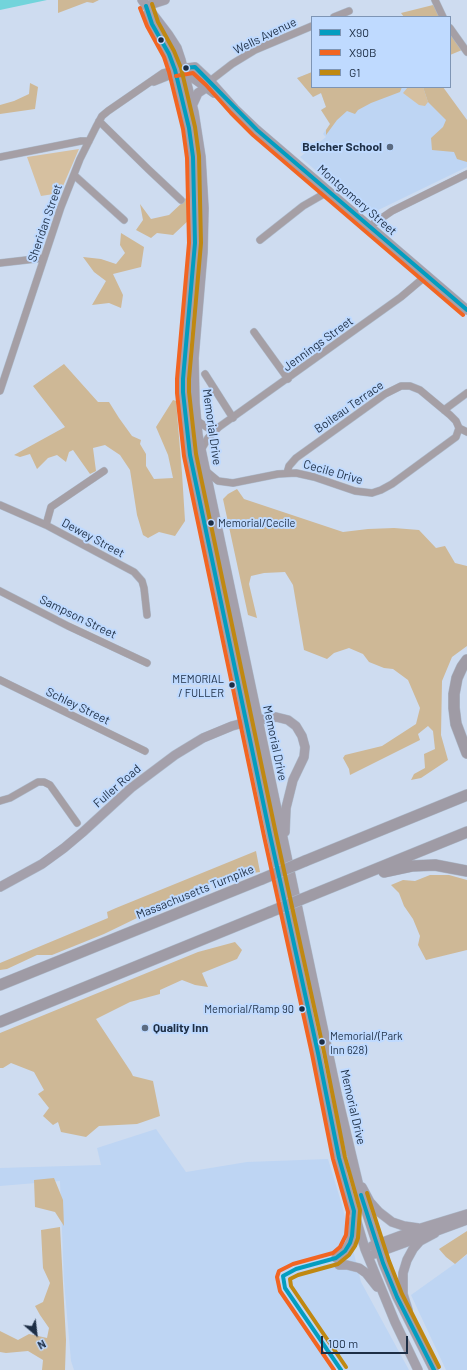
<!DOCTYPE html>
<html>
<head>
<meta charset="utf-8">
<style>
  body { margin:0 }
  #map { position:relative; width:467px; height:1370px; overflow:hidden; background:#cedcf0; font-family:Barlow,sans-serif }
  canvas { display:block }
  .legend { position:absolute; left:311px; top:16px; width:140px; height:72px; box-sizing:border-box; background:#bfdaff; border:1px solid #7e95b5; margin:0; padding:5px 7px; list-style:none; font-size:12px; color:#1d2e45 }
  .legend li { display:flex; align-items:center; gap:8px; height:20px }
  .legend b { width:20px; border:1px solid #7e95b5 }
  .north { position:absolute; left:16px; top:1314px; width:40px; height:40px; -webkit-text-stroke:3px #bfdaff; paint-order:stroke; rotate:152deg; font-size:11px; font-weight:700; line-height:16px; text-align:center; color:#1d2e45 }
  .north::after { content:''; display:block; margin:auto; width:14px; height:18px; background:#1d2e45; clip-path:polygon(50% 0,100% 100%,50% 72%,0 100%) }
  .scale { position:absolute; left:321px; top:1336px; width:87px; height:18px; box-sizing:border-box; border:2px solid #1d2e45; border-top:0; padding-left:5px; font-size:12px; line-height:14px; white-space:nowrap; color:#1d2e45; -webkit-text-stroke:3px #bfdaff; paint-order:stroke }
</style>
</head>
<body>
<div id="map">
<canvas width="467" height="1370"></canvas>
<ul class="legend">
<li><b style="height:5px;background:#039dc0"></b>X90</li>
<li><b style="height:5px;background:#f26522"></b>X90B</li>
<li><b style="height:5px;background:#c08811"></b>G1</li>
</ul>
<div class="north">N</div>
<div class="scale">100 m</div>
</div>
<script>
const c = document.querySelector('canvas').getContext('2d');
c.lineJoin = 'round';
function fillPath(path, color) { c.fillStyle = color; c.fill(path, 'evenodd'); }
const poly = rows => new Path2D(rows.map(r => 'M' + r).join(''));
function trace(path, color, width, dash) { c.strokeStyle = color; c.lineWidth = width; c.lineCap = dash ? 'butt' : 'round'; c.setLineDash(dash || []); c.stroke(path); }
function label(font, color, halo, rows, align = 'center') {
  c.font = font + ' Barlow,sans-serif'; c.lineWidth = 4; c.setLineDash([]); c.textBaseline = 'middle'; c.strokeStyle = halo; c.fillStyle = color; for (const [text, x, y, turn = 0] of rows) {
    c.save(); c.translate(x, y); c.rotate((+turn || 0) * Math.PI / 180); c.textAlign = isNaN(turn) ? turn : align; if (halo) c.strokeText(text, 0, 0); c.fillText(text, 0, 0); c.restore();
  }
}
fillPath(poly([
  [312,72,312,87,442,87,467,120,467,167,368,215,300,157,326,137,323,134,330,124,321,110,326,107,321,93,313,97,297,78],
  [156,1129,186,1172,247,1162,328,1159,342,1205,361,1282,409,1370,74,1370,71,1361,64,1281,60,1181,0,1186,0,1168,101,1165,97,1148],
  [467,1255,467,1370,446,1370,411,1295]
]), '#bed5f3');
fillPath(poly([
  [408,87,423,87,428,102,425,106,419,105,403,93],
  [79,149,60,193,41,196,27,157]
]), '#d6c0a0');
fillPath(poly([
  [58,0,99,0,93,3,87,2,58,13],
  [433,5,441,17,404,17,401,13],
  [450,32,462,50,450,55],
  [312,72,312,87,402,87,400,92,371,103,358,110,355,114,347,111,337,120,326,135,326,130,330,124,321,110,326,107,321,93,313,97,297,78],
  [30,83,38,87,35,109,0,114,0,105,14,101,29,94],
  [423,87,443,87,467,120,467,162,457,159,454,152,432,150,431,138,443,127,446,120,428,102],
  [192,188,191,218,173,235,157,233,151,238,136,230,143,220,140,204,151,219,169,215,184,201],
  [121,233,144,247,141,267,113,274,123,295,121,308,109,303,92,305,106,281,94,272,83,257,101,259,116,264,125,253,120,245],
  [64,364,98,402,109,402,119,418,132,436,141,440,140,444,146,454,146,466,154,479,173,478,168,455,156,427,173,400,176,401,182,473,185,521,175,536,159,532,148,538,143,535,137,515,130,470,120,455,105,445,93,448,96,471,90,474,73,450,69,452,66,462,57,455,48,458,37,469,30,454,20,457,14,455,65,427,33,386],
  [237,489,244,499,343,532,368,529,394,528,419,530,436,548,445,546,455,563,467,566,467,646,452,657,442,681,441,735,448,760,421,778,411,780,414,774,425,768,424,754,435,749,433,731,428,726,418,734,420,740,350,775,349,769,343,758,345,755,382,746,416,724,420,708,408,680,393,669,384,668,369,662,363,654,349,648,334,653,327,659,304,650,293,585,285,572,264,573,251,576,249,584,257,618,248,615,223,499,228,494],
  [256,851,260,872,218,878,184,899,137,918,104,934,52,955,37,955,7,969,0,970,0,963,108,918,107,912,116,908],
  [430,875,449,875,467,880,467,950,426,960,418,945,420,936,413,919,404,906,399,893,391,885,403,880,415,881],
  [235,942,242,950,237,959,202,973,208,987,195,985,182,980,160,990,160,994,130,1002,96,1019,131,1072,133,1076,153,1081,160,1116,137,1124,99,1126,86,1137,61,1132,58,1122,53,1125,43,1116,49,1108,38,1094,44,1090,34,1072,11,1063,3,1068,0,1068,0,1033,198,952],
  [54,1178,63,1200,64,1226,55,1212,35,1207,34,1180],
  [60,1227,66,1340,65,1370,42,1370,43,1360,28,1351,6,1353,0,1352,0,1331,18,1340,29,1334,47,1338,49,1328,40,1315,35,1306,43,1302,50,1283,43,1268,41,1230],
  [467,1231,467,1254,455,1264,446,1257,439,1249]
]), '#ceb896');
fillPath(poly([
  [0,0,47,0,0,10]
]), '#72d4db');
const minor = poly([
  [435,0,443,17],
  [334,17,349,11],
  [450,28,467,52],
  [210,81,232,64,255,50,312,26],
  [154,82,169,76,175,70],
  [99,121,148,169,181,200],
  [0,157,81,141,89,141],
  [74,175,124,220],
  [370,226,392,211,467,174],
  [260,240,303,206,329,191],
  [0,263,44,258],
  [254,332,288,379],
  [205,374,233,418],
  [0,391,61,207,80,159,96,127,102,116,108,111,163,73,175,70],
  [444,410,467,393],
  [196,420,208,428,212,429,219,427],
  [201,450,208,438,219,427,401,297,427,275],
  [206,471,218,481,233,483,278,474,296,473,314,477,355,491,372,493,381,490,392,484,456,437,459,428],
  [287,473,289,466,296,458,385,394,401,386,410,386,420,390,450,415,456,421,459,428,467,432],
  [0,505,46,525,134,572,142,581,144,588,147,615],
  [46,525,51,507,104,471],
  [0,591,68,626,147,663],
  [0,680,145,751],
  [0,801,10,798,38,782,44,782,50,785,77,823]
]);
const major = poly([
  [142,0,168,34,177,48,181,60,194,112,201,157,204,208,203,252,194,358,195,403,198,435,337,1094,362,1199,383,1263,397,1297,434,1370],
  [146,6,165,0],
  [148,13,152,24,169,54,175,70,189,128,193,157,195,206,195,243,186,338,183,379,183,392,190,455,343,1175,365,1249,395,1322,418,1370],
  [184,68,193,78,214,93],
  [179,69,195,67,210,81,235,109,257,130,467,310],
  [193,104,198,93,207,87],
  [0,887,42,864,64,848,83,832,131,788,175,755,203,738,232,726,247,722,276,717,288,720,296,726,302,736,305,747,304,757,293,780,286,808,285,832],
  [362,1187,370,1202,379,1212,392,1222,404,1226,418,1228],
  [372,1246,421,1228,467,1214],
  [374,1254,467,1220],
  [336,1258,345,1251,350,1243,352,1236,354,1219],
  [339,1265,347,1265,359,1268,366,1273,377,1287],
  [408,1310,403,1294,403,1273,407,1260,413,1249,420,1241,435,1233]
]);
const highway = poly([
  [467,660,462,667,457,678,454,694,454,708,456,724,467,753],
  [305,861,467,795],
  [384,872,412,866,435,865,467,871],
  [312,895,467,832],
  [0,985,262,879],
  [0,1022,270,912]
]);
trace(minor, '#adbacb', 8);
trace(major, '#adbacb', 10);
trace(highway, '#adbacb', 12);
trace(minor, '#a59fa5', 7);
trace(major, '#a4a0ab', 9);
trace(highway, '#9f9ba5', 11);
const highwayBridge = poly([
  [262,879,305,861],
  [270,912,312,895]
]);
trace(highwayBridge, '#adbacb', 12, []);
trace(highwayBridge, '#9f9ba5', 11);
trace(poly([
  [146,6,152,24,169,54,175,70,189,128,193,157,195,243,183,379,183,392,190,455,270,835,318,1053,339,1158,354,1211,352,1236,350,1243,345,1251,336,1258,296,1269,283,1276,285,1288,341,1370],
  [183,68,195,67,257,130,467,310],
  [361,1195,383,1263,397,1297,434,1370]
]), '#039dc0', 4);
trace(poly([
  [140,8,147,26,164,57,169,72,183,129,187,158,189,243,177,379,177,393,184,456,264,836,312,1054,333,1159,348,1212,346,1235,340,1247,333,1253,293,1264,279,1271,277,1277,280,1291,334,1370],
  [176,76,193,73,206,85,231,113,253,135,463,315]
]), '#f26522', 4);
trace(poly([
  [152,4,158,22,174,51,181,68,195,127,199,156,201,243,189,379,189,392,196,454,276,834,324,1052,345,1157,360,1210,358,1238,355,1246,349,1255,338,1264,298,1275,290,1279,291,1286,346,1367],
  [367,1193,389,1261,402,1294,439,1367]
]), '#c08811', 4);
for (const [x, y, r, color] of [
  [161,40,3.5,"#1d2e45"],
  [186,68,3.5,"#1d2e45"],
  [390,147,4,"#5b6b81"],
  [211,523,3.5,"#1d2e45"],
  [232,685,3.5,"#1d2e45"],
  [302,1009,3.5,"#1d2e45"],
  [145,1028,4,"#5b6b81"],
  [322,1042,3.5,"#1d2e45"]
]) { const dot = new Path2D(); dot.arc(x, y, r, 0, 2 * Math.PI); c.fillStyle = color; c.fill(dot); trace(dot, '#bfdaff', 1.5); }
label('11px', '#1d2e45', '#bfdaff', [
  ["Memorial/Cecile",218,523],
  ["MEMORIAL",224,679,"right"],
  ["/ FULLER",224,693,"right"],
  ["Memorial/Ramp 90",294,1009,"right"],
  ["Memorial/(Park",330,1036],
  ["Inn 628)",330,1050]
], 'left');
label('12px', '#1d2e45', '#bfdaff', [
  ["Wells Avenue",265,36,-26],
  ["Montgomery Street",357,200,41],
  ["Sheridan Street",45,223,-71],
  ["Jennings Street",318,344,-36],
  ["Boileau Terrace",349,407,-35],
  ["Memorial Drive",212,427,82],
  ["Cecile Drive",333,472,16],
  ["Dewey Street",93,538,28],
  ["Sampson Street",78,617,26],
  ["Schley Street",78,706,26],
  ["Memorial Drive",275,743,78],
  ["Fuller Road",117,786,-41],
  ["Massachusetts Turnpike",195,892,-22],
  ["Memorial Drive",353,1107,77]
]);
label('bold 12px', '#1d2e45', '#bfdaff', [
  ["Belcher School",382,147],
  ["Quality Inn",153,1028,"left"]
], 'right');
</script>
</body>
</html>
